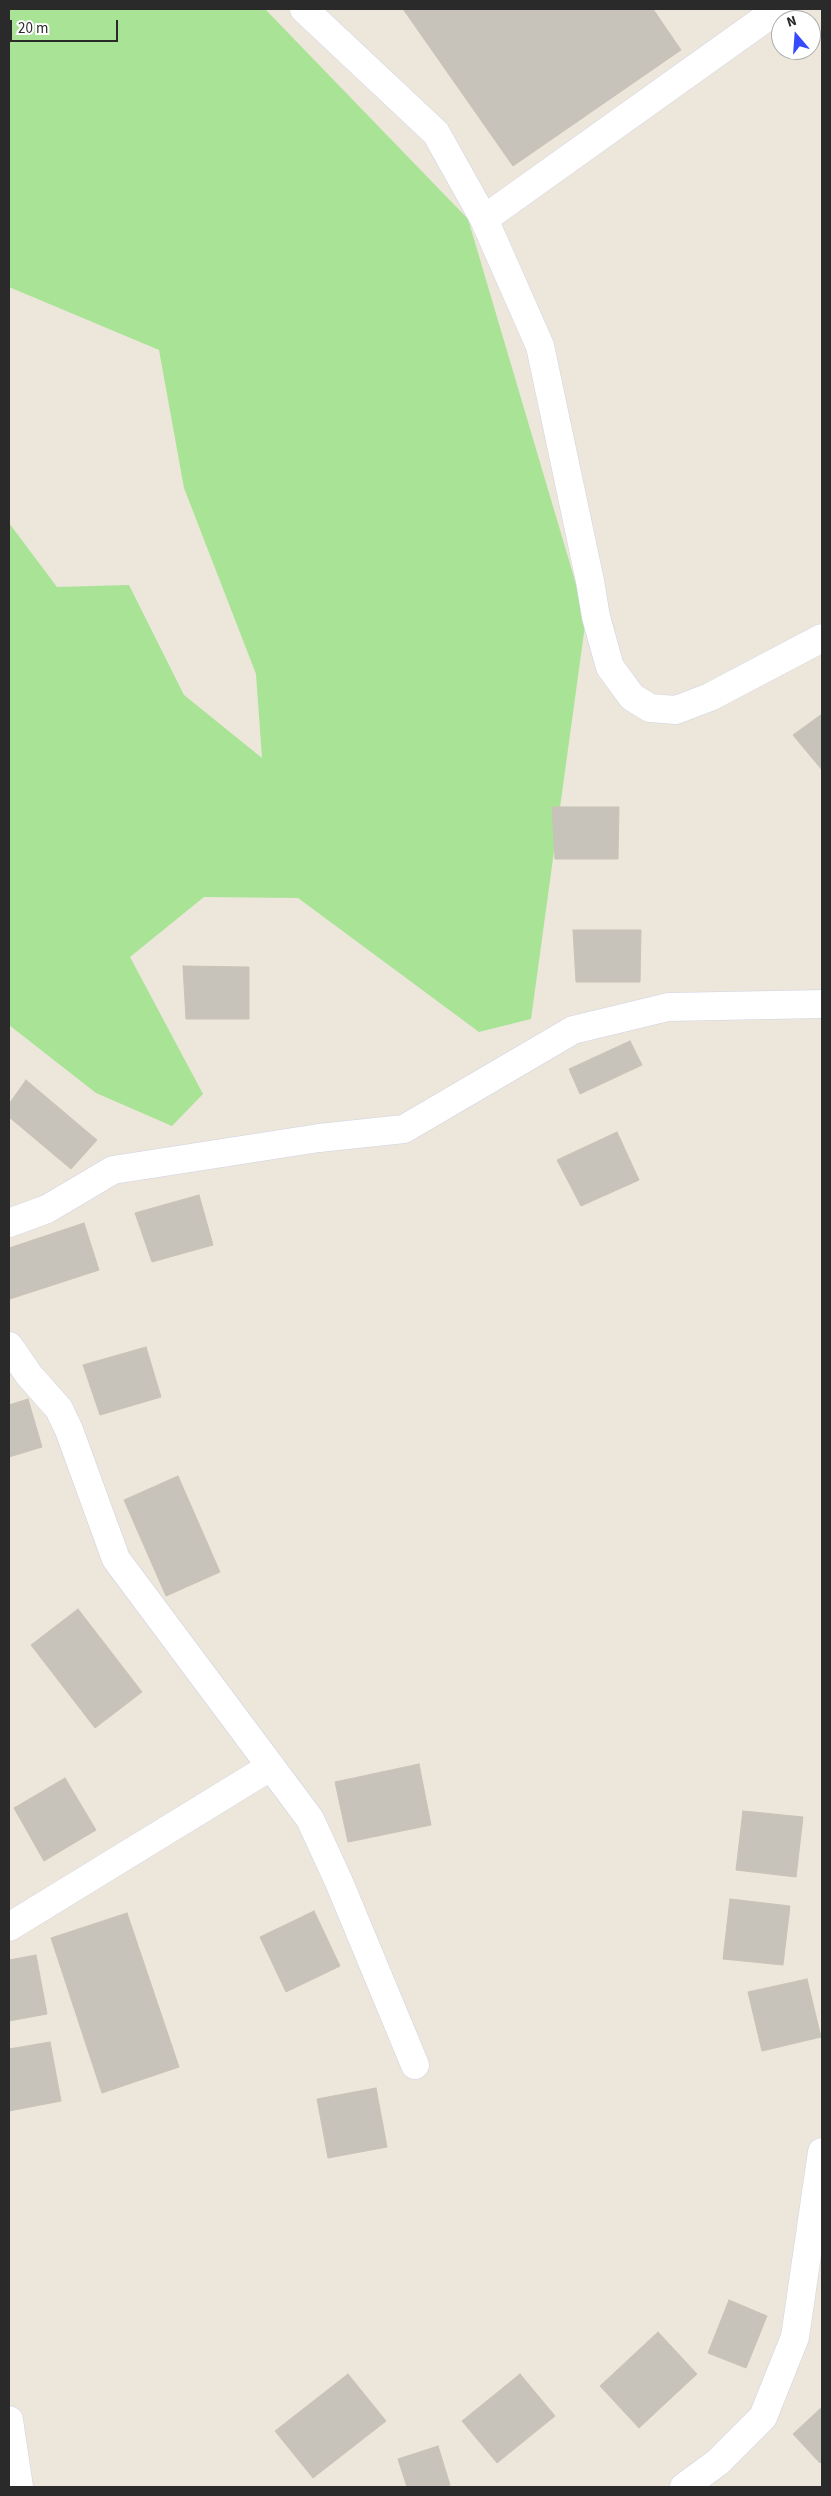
<!DOCTYPE html>
<html>
<head>
<meta charset="utf-8">
<style>
  body { margin:0 }
  #map { position:relative; width:831px; height:2496px; overflow:hidden; background:#ece6db; font-family:"Source Sans 3",sans-serif }
  canvas { display:block }
  .frame { position:absolute; inset:0; border:10px solid #2a2a2a; pointer-events:none }
  .north { position:absolute; left:771px; top:10px; width:50px; height:50px; box-sizing:border-box; background:#fff; border:1px solid #aaa; border-radius:50%; rotate:342deg; font-size:14px; font-weight:700; line-height:20px; text-align:center; color:#2a2a2a }
  .north::after { content:''; display:block; margin:auto; width:18px; height:22px; background:#3749fd; clip-path:polygon(50% 0,100% 100%,50% 72%,0 100%) }
  .scale { position:absolute; left:10px; top:20px; width:108px; height:22px; box-sizing:border-box; border:2px solid #2a2a2a; border-top:0; padding-left:6px; font-size:15px; line-height:18px; white-space:nowrap; color:#2a2a2a; -webkit-text-stroke:4px #fff; paint-order:stroke }
</style>
</head>
<body>
<div id="map">
<canvas width="831" height="2496"></canvas>
<div class="frame"></div>
<div class="north">N</div>
<div class="scale">20 m</div>
</div>
<script>
const c = document.querySelector('canvas').getContext('2d');
c.lineJoin = 'round';
function fillPath(path, color) { c.fillStyle = color; c.fill(path, 'evenodd'); }
const poly = rows => new Path2D(rows.map(r => 'M' + r).join(''));
function trace(path, color, width, dash) { c.strokeStyle = color; c.lineWidth = width; c.lineCap = dash ? 'butt' : 'round'; c.setLineDash(dash || []); c.stroke(path); }
fillPath(poly([
  [9,9,265,9,468,219,586,618,531,1019,479,1032,298,898,204,897,130,957,203,1094,172,1126,96,1093,9,1025,9,523,57,587,129,585,184,695,262,758,256,674,184,488,159,350,9,287]
]), '#a9e496');
const building = poly([
  [403,9,653,9,681,50,513,166,403,9],
  [822,714,822,770,793,735,822,714],
  [552,807,619,807,618,859,555,859,552,807],
  [573,930,641,930,640,982,576,982,573,930],
  [183,966,249,967,249,1019,186,1019,183,966],
  [630,1041,642,1065,580,1094,569,1069,630,1041],
  [26,1080,97,1140,71,1169,9,1117,9,1104,26,1080],
  [617,1132,639,1180,581,1206,557,1160,617,1132],
  [199,1195,213,1245,152,1262,135,1213,199,1195],
  [84,1223,99,1270,10,1299,9,1248,84,1223],
  [146,1347,161,1397,100,1415,83,1365,146,1347],
  [28,1399,42,1447,9,1457,9,1405,28,1399],
  [178,1476,220,1572,166,1596,124,1500,178,1476],
  [78,1609,142,1692,95,1728,31,1645,78,1609],
  [419,1764,431,1825,348,1842,335,1782,419,1764],
  [65,1778,96,1830,44,1861,14,1808,65,1778],
  [743,1811,803,1817,796,1877,736,1870,743,1811],
  [730,1899,790,1906,783,1965,723,1959,730,1899],
  [314,1911,340,1966,286,1992,260,1937,314,1911],
  [127,1913,179,2067,102,2093,51,1938,127,1913],
  [36,1955,47,2014,9,2021,9,1960,36,1955],
  [807,1979,821,2037,762,2051,748,1992,807,1979],
  [50,2042,61,2101,9,2111,9,2049,50,2042],
  [376,2088,387,2147,328,2158,317,2099,376,2088],
  [729,2300,767,2316,746,2368,708,2353,729,2300],
  [658,2332,697,2374,639,2428,600,2386,658,2332],
  [348,2374,386,2421,313,2478,275,2431,348,2374],
  [520,2374,555,2416,497,2463,462,2421,520,2374],
  [822,2407,822,2461,820,2463,793,2434,822,2407],
  [438,2446,450,2485,441,2487,407,2487,398,2459,438,2446]
]);
fillPath(building, '#c7c3bb');
trace(building, '#c7c3b5', 1);
const minor = poly([
  [304,9,436,133,484,219,540,346,590,581,596,617,610,667,632,697,650,708,676,710,710,697,822,638],
  [484,219,778,9],
  [9,1223,47,1209,113,1170,319,1138,404,1129,573,1030,668,1007,822,1004],
  [9,1346,29,1375,59,1409,69,1430,116,1559,310,1819,339,1882,415,2065],
  [9,1927,270,1767],
  [9,2420,19,2487]
]);
const secondary = poly([
  [684,2487,718,2462,763,2417,795,2337,822,2152]
]);
trace(minor, '#d0d2e3', 29);
trace(secondary, '#d0d2e3', 29);
trace(minor, '#fff', 28);
trace(secondary, '#fff', 28);
</script>
</body>
</html>
